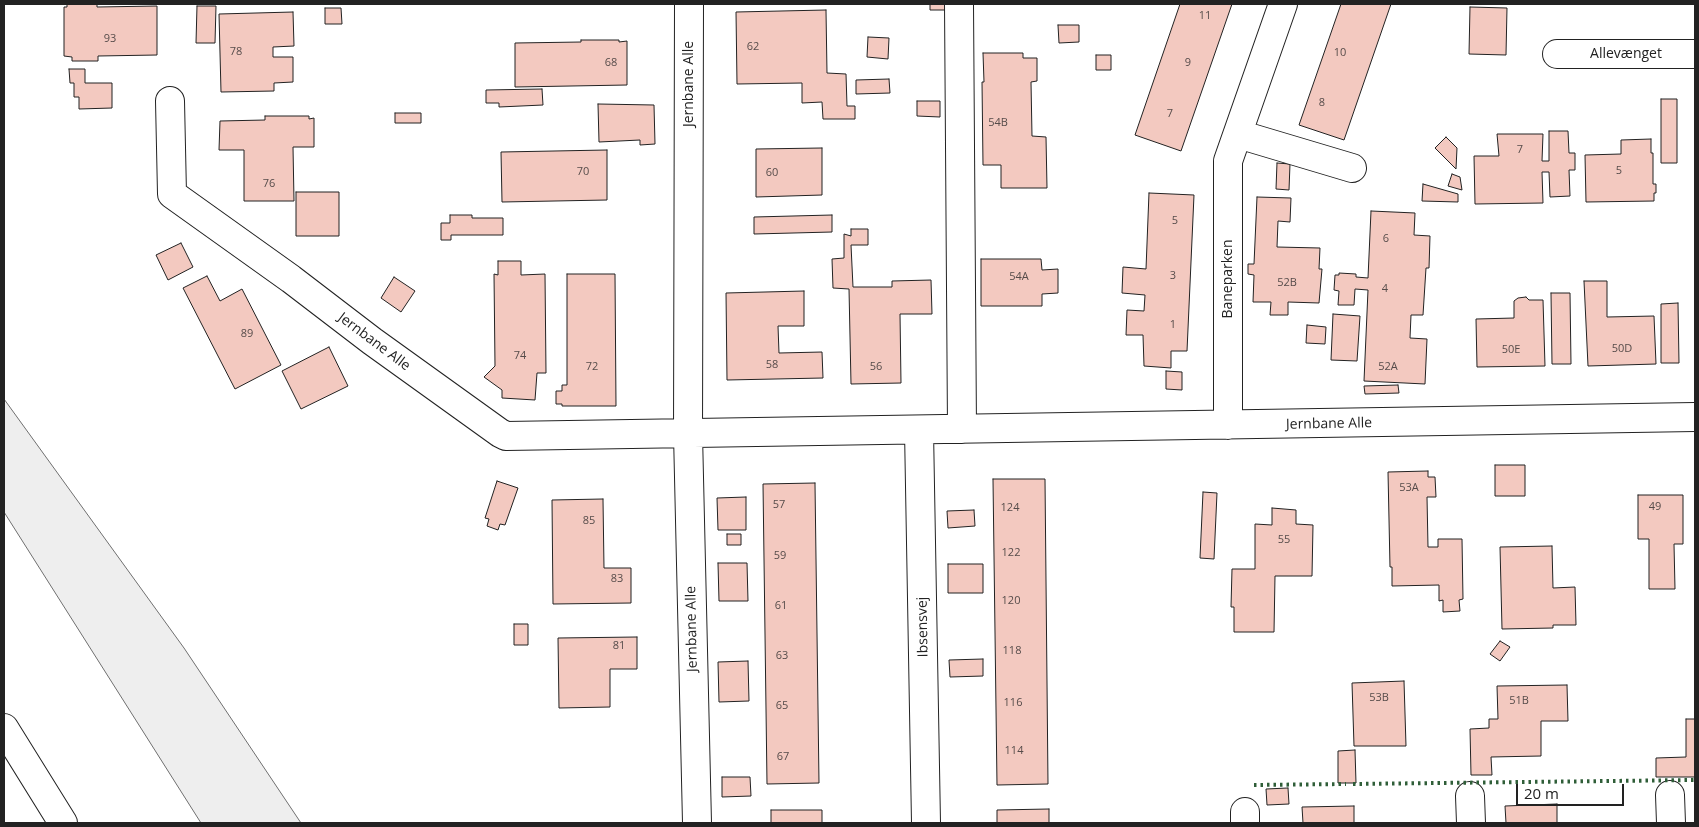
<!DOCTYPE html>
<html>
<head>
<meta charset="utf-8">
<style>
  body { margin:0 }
  #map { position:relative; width:1699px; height:827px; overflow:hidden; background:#fff; font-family:"Open Sans",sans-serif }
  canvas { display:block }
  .frame { position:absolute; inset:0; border:5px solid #222; pointer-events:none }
  .scale { position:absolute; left:1516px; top:784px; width:108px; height:22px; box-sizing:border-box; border:2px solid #222; border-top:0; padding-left:6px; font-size:15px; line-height:18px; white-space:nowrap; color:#222; -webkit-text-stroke:4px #fff; paint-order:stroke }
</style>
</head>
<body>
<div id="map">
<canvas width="1699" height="827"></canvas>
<div class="frame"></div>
<div class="scale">20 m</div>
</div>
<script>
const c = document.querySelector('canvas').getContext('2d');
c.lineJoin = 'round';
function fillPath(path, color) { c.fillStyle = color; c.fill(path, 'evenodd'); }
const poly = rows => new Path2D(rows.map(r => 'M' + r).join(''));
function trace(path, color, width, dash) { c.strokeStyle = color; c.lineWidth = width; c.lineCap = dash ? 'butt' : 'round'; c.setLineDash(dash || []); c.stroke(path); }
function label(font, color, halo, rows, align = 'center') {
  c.font = font + ' "Open Sans",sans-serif'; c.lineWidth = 4; c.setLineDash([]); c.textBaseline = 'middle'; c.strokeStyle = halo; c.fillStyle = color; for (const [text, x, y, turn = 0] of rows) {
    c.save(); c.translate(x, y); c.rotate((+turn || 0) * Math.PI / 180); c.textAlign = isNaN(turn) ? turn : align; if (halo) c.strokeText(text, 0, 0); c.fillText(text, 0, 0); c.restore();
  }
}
const green = poly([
  [4,399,184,648,301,823,201,823,4,512,4,399]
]);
fillPath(green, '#eee');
trace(green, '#6f6f6f', 1);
const building = poly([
  [67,4,97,4,97,7,157,6,157,55,98,56,98,61,72,61,72,57,64,56,64,7,67,7,67,4],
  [930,4,946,4,946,10,930,10,930,4],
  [1180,4,1232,4,1181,151,1135,135,1180,4],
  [1341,4,1391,4,1344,140,1299,125,1341,4],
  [197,6,216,6,215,43,196,43,197,6],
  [1470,7,1507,8,1506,55,1469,54,1470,7],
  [325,8,341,8,342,24,325,24,325,8],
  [826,10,827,73,846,74,847,106,855,106,855,119,823,119,822,102,802,103,802,83,737,84,736,12,826,10],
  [293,12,294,46,273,47,273,57,293,57,293,82,274,83,274,91,221,92,219,14,293,12],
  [1058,25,1079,25,1079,42,1059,43,1058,25],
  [868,37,889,38,888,59,867,57,868,37],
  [581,40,619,40,619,42,627,41,627,85,515,87,515,43,581,42,581,40],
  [983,53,1023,53,1023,58,1037,58,1037,81,1031,82,1032,136,1046,137,1047,188,1001,188,1001,165,983,165,982,82,984,82,983,53],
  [1096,55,1111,55,1111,70,1096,70,1096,55],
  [69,69,85,69,85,83,112,83,112,108,79,109,79,97,74,97,74,83,70,83,69,69],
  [889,79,890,93,856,94,856,80,889,79],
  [542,89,543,105,499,107,499,103,486,103,486,90,542,89],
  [1661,99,1677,99,1677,163,1661,163,1661,99],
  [917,101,940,101,940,117,917,116,917,101],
  [598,104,654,105,655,144,640,145,640,140,599,142,598,104],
  [395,113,421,113,421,123,395,123,395,113],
  [265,116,309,116,309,119,314,118,314,147,293,147,294,201,244,201,244,150,219,150,220,121,265,120,265,116],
  [1549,131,1568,131,1569,153,1575,153,1575,170,1569,170,1570,196,1550,197,1549,172,1542,172,1543,203,1475,204,1474,156,1499,156,1497,134,1543,134,1542,161,1549,161,1549,131],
  [1446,137,1457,148,1456,169,1435,148,1446,137],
  [1651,139,1651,153,1653,153,1653,184,1656,184,1656,193,1654,193,1654,201,1586,202,1585,155,1621,154,1621,140,1651,139],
  [822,148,822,195,756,197,756,149,822,148],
  [607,150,607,200,502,202,501,152,607,150],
  [1277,163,1290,164,1289,190,1276,189,1277,163],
  [1452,174,1460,177,1462,190,1448,186,1452,174],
  [1423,184,1458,194,1458,202,1422,201,1423,184],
  [296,192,339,192,339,236,296,236,296,192],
  [1149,193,1194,195,1187,351,1171,351,1171,368,1144,366,1143,335,1126,335,1127,310,1144,311,1145,295,1122,293,1123,267,1146,269,1149,193],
  [1257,197,1291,198,1290,222,1278,221,1277,247,1320,248,1319,269,1322,269,1319,303,1288,302,1288,315,1270,315,1271,302,1253,302,1254,275,1248,274,1248,264,1254,264,1257,197],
  [1371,211,1415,213,1414,235,1430,236,1429,268,1426,268,1423,315,1411,315,1410,338,1427,339,1425,384,1364,381,1368,290,1355,289,1354,305,1338,305,1339,291,1334,290,1335,275,1339,275,1339,273,1356,274,1356,277,1368,278,1371,211],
  [450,215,472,215,472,218,503,218,503,235,451,235,451,240,441,240,441,223,450,223,450,215],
  [832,215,832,232,754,234,754,217,832,215],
  [851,229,868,229,868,245,851,245,853,287,892,287,892,281,931,280,932,314,900,314,901,383,851,384,849,289,833,288,832,259,844,258,844,234,851,236,851,229],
  [181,243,193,267,168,280,156,255,181,243],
  [981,259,1041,259,1042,270,1058,269,1058,293,1042,294,1042,306,981,306,981,259],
  [498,261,521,261,521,275,545,274,546,373,537,373,535,400,502,398,502,390,484,377,495,366,494,274,498,275,498,261],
  [567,274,615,274,616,406,562,406,562,404,556,404,556,391,562,391,562,385,567,385,567,274],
  [207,276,220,301,242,289,281,365,235,389,183,288,207,276],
  [394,277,415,291,401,312,381,298,394,277],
  [1584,281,1607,281,1607,317,1654,316,1656,364,1588,366,1584,281],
  [804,291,804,326,778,326,779,353,822,352,823,378,727,380,726,293,804,291],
  [1551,293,1570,293,1571,364,1552,364,1551,293],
  [1526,297,1529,300,1543,300,1545,366,1477,367,1476,319,1514,318,1514,301,1518,298,1526,297],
  [1678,303,1679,363,1661,363,1661,304,1678,303],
  [1333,314,1360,316,1357,361,1331,360,1333,314],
  [1307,325,1326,327,1325,344,1306,343,1307,325],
  [329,347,348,386,301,409,282,371,329,347],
  [1166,371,1182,372,1182,390,1166,389,1166,371],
  [1398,385,1399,393,1365,394,1364,386,1398,385],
  [1495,465,1525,465,1525,496,1495,496,1495,465],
  [1428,471,1428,477,1435,477,1436,497,1427,497,1428,547,1438,547,1438,539,1462,539,1463,599,1459,600,1460,611,1443,612,1443,600,1439,601,1439,585,1392,586,1392,567,1390,567,1388,472,1428,471],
  [993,479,1045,479,1048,784,997,785,993,479],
  [497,481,518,488,505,525,500,524,498,530,487,526,489,519,485,518,497,481],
  [815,483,819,783,767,784,763,484,815,483],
  [1203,492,1217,493,1214,559,1200,558,1203,492],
  [1638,495,1683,495,1683,544,1674,544,1675,589,1649,589,1649,539,1638,539,1638,495],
  [746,497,746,530,718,530,717,498,746,497],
  [603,499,604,568,631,568,631,603,553,604,552,500,603,499],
  [1272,508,1296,510,1296,524,1313,525,1312,576,1275,576,1274,632,1234,632,1234,607,1231,607,1232,569,1255,569,1255,524,1272,525,1272,508],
  [974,510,975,526,948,528,947,511,974,510],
  [727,534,741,534,741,545,727,545,727,534],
  [1552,546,1553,588,1575,587,1576,625,1553,625,1553,628,1502,629,1500,547,1552,546],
  [718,563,747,563,748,601,719,601,718,563],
  [948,564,983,564,983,593,948,593,948,564],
  [514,624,528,624,528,645,514,645,514,624],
  [637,637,637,669,610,669,610,707,559,708,558,638,637,637],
  [1500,641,1510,647,1500,661,1490,654,1500,641],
  [983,659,983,676,950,677,949,660,983,659],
  [748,661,749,701,719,702,718,662,748,661],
  [1404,681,1406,746,1354,746,1352,683,1404,681],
  [1567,685,1568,721,1541,721,1541,756,1491,757,1492,775,1471,775,1470,729,1489,728,1489,719,1498,719,1497,686,1567,685],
  [1686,719,1695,719,1695,777,1656,777,1656,758,1686,757,1686,719],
  [1355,750,1356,783,1338,783,1338,751,1355,750],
  [722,777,750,777,751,796,722,797,722,777],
  [1288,788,1289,804,1267,805,1266,789,1288,788],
  [1557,804,1557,823,1506,823,1505,806,1557,804],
  [1354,806,1354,823,1303,823,1302,807,1354,806],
  [1049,809,1049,823,997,823,997,810,1049,809],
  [771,810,822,810,822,823,771,823,771,810]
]);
fillPath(building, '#f3c9c0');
trace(building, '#222', 1);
const street = poly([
  [689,4,688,434,697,823],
  [959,4,962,429],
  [1557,54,1695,54],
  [170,101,172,194,291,279,372,341,500,433,506,436,1695,417],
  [1238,134,1352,168],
  [1228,425,1228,161,1283,4],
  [919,430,926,823],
  [1670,795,1671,823],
  [1470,796,1471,823],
  [1245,812,1245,823]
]);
const highway = poly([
  [4,728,63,823]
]);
trace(street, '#222', 30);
trace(highway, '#222', 30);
trace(street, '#fff', 28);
trace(highway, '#fff', 28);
trace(poly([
  [1353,784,1695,780],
  [1254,785,1346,784]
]), '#2f5e38', 4, [2.5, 4]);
label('11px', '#564c4a', null, [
  ["11",1205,16],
  ["93",110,39],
  ["62",753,47],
  ["78",236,52],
  ["10",1340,53],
  ["68",611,63],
  ["9",1188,63],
  ["8",1322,103],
  ["7",1170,114],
  ["54B",998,123],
  ["7",1520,150],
  ["5",1619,171],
  ["70",583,172],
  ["60",772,173],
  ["76",269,184],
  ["5",1175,221],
  ["6",1386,239],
  ["3",1173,276],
  ["54A",1019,277],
  ["52B",1287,283],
  ["4",1385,289],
  ["1",1173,325],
  ["89",247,334],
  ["50D",1622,349],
  ["50E",1511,350],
  ["74",520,356],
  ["58",772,365],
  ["72",592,367],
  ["56",876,367],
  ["52A",1388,367],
  ["53A",1409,488],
  ["57",779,505],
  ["49",1655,507],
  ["124",1010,508],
  ["85",589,521],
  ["55",1284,540],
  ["122",1011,553],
  ["59",780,556],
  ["83",617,579],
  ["120",1011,601],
  ["61",781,606],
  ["81",619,646],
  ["118",1012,651],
  ["63",782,656],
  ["53B",1379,698],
  ["51B",1519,701],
  ["116",1013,703],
  ["65",782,706],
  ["114",1014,751],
  ["67",783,757]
]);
label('14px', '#222', '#fff', [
  ["Allevænget",1626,54],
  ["Jernbane Alle",689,84,-90],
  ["Baneparken",1228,279,-90],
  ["Jernbane Alle",374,342,37],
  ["Jernbane Alle",1329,424,-1],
  ["Ibsensvej",923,627,-91],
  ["Jernbane Alle",692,629,-91]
]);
</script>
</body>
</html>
